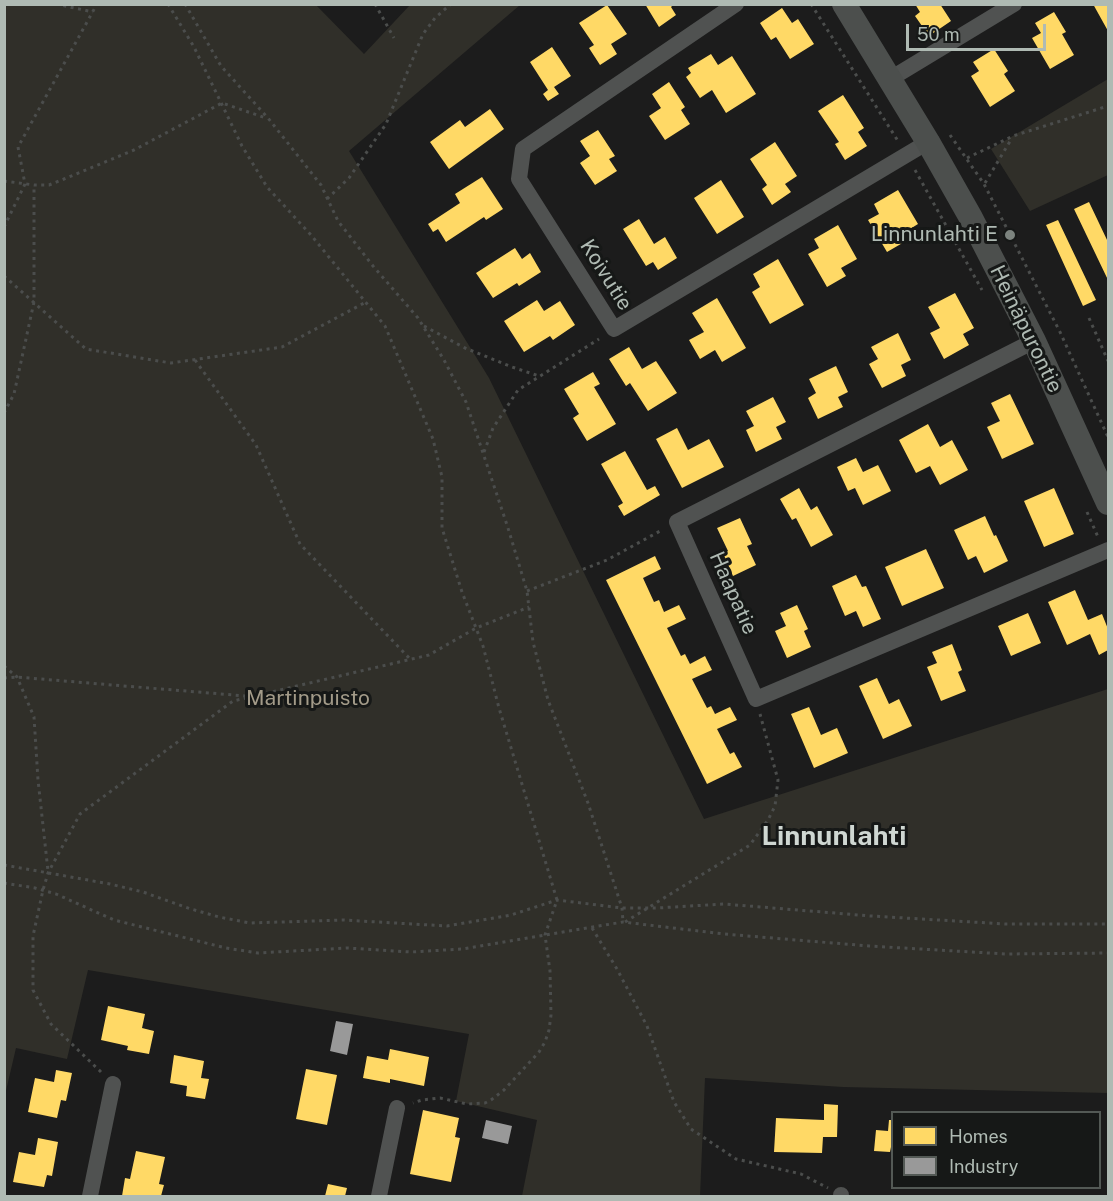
<!DOCTYPE html>
<html>
<head>
<meta charset="utf-8">
<style>
  body { margin:0 }
  #map { position:relative; width:1113px; height:1201px; overflow:hidden; background:#1c1c1c; font-family:"Public Sans",sans-serif }
  canvas { display:block }
  .frame { position:absolute; inset:0; border:6px solid #afbab3; pointer-events:none }
  .legend { position:absolute; left:891px; top:1111px; width:210px; height:78px; box-sizing:border-box; background:#161817; border:2px solid #535955; margin:0; padding:8px 10px; list-style:none; font-size:18px; color:#afbab3 }
  .legend li { display:flex; align-items:center; gap:12px; height:30px }
  .legend b { width:30px; border:2px solid #535955 }
  .scale { position:absolute; left:906px; top:24px; width:140px; height:27px; box-sizing:border-box; border:3px solid #afbab3; border-top:0; padding-left:8px; font-size:18px; line-height:21px; white-space:nowrap; color:#afbab3; -webkit-text-stroke:4px #161817; paint-order:stroke }
</style>
</head>
<body>
<div id="map">
<canvas width="1113" height="1201"></canvas>
<div class="frame"></div>
<ul class="legend">
<li><b style="height:16px;background:#ffd966"></b>Homes</li>
<li><b style="height:16px;background:#999"></b>Industry</li>
</ul>
<div class="scale">50 m</div>
</div>
<script>
const c = document.querySelector('canvas').getContext('2d');
c.lineJoin = 'round';
function fillPath(path, color) { c.fillStyle = color; c.fill(path, 'evenodd'); }
const poly = rows => new Path2D(rows.map(r => 'M' + r).join(''));
function trace(path, color, width, dash) { c.strokeStyle = color; c.lineWidth = width; c.lineCap = dash ? 'butt' : 'round'; c.setLineDash(dash || []); c.stroke(path); }
function label(font, color, halo, rows, align = 'center') {
  c.font = font + ' "Public Sans",sans-serif'; c.lineWidth = 6; c.setLineDash([]); c.textBaseline = 'middle'; c.strokeStyle = halo; c.fillStyle = color; for (const [text, x, y, turn = 0] of rows) {
    c.save(); c.translate(x, y); c.rotate((+turn || 0) * Math.PI / 180); c.textAlign = isNaN(turn) ? turn : align; if (halo) c.strokeText(text, 0, 0); c.fillText(text, 0, 0); c.restore();
  }
}
fillPath(poly([
  [5,4,316,5,364,54,410,5,520,5,349,151,489,378,704,819,1108,689,1108,1093,843,1087,705,1078,700,1196,522,1196,537,1120,456,1101,469,1034,88,970,67,1059,16,1048,5,1095],
  [1108,79,1108,175,1030,211,991,149]
]), '#302f29');
fillPath(poly([
  [645,4,674,4,671,7,676,15,659,27],
  [915,4,940,4,951,21,929,36,915,16,920,12],
  [1093,4,1108,4,1108,31],
  [607,5,627,34,611,44,617,54,600,65,589,48,594,45,579,23],
  [782,8,792,23,798,19,814,44,790,59,776,37,771,40,760,23],
  [1054,12,1066,32,1062,34,1074,55,1050,69,1032,38,1041,33,1035,23],
  [552,47,571,76,554,87,559,94,548,101,543,94,548,90,530,62],
  [994,49,1008,71,1004,74,1015,91,990,107,971,76,979,71,973,62],
  [711,54,718,65,732,56,756,94,726,113,712,90,700,98,686,77,691,73,688,68],
  [669,82,685,107,681,110,690,124,665,140,649,116,661,108,652,94],
  [843,95,864,128,858,132,867,146,845,160,835,144,839,142,818,111],
  [490,109,504,129,449,169,430,142,460,120,465,127],
  [598,130,615,156,609,159,617,171,595,185,580,163,590,156,580,141],
  [775,142,797,176,785,184,791,192,772,205,762,189,767,185,750,159],
  [482,177,503,209,486,220,484,217,446,242,438,229,433,232,428,224,460,203,455,194],
  [721,180,744,217,717,234,694,198],
  [898,190,918,224,902,234,906,241,887,252,868,220,879,214,874,204],
  [1089,202,1108,242,1108,280,1074,209],
  [639,219,654,244,665,237,677,258,658,270,653,262,646,266,623,229],
  [1058,220,1096,300,1083,306,1046,225],
  [838,225,857,259,841,268,846,276,827,287,808,254,819,248,814,239],
  [515,248,522,259,530,253,541,272,519,286,517,283,493,298,476,273],
  [778,259,804,305,770,324,752,292,760,287,753,274],
  [955,293,974,328,963,334,969,345,944,359,930,333,940,328,928,307],
  [717,298,746,348,722,362,715,350,700,359,689,340,704,332,692,313],
  [537,300,544,311,560,301,575,325,553,340,550,336,524,352,504,321],
  [898,333,911,360,901,365,906,376,882,388,869,364,878,359,871,347],
  [629,347,642,369,656,361,677,393,648,411,630,383,626,386,609,359],
  [836,366,848,392,838,397,843,407,818,419,808,398,816,393,809,379],
  [593,372,600,384,594,387,616,424,587,441,573,418,579,414,564,389],
  [1010,394,1034,444,1002,459,987,427,1000,421,991,403],
  [773,397,786,422,776,427,782,439,756,452,746,430,754,426,746,411],
  [928,424,940,447,952,440,968,470,940,485,930,466,916,473,899,440],
  [677,428,688,450,709,439,724,467,682,488,656,439],
  [625,451,647,490,655,486,660,495,624,516,618,506,623,503,601,464],
  [856,458,863,472,878,465,891,491,863,505,855,488,848,491,837,467],
  [799,488,811,510,817,506,833,535,811,547,796,518,792,520,780,499],
  [1054,488,1074,534,1044,547,1024,501],
  [985,516,994,536,996,535,1008,561,984,573,976,556,968,560,954,530],
  [740,518,752,544,747,546,756,565,733,576,723,553,728,551,717,528],
  [926,549,944,588,902,606,885,567],
  [655,556,661,569,643,578,654,602,659,600,664,612,679,605,686,619,667,628,681,656,685,654,690,664,705,656,712,670,692,679,707,708,711,706,715,714,730,707,737,720,717,729,730,754,734,752,742,767,707,784,606,580],
  [856,575,862,587,866,586,881,619,863,627,856,611,845,616,832,586],
  [1075,590,1088,620,1102,614,1108,629,1108,650,1099,655,1090,634,1067,645,1048,602],
  [797,605,808,629,804,631,811,647,787,658,775,631,786,626,780,613],
  [1028,613,1041,643,1011,656,998,626],
  [952,644,962,670,958,672,966,691,941,701,927,667,937,663,932,652],
  [877,678,889,704,899,699,912,726,883,739,859,686],
  [809,707,821,735,837,728,848,753,814,768,791,714],
  [108,1006,145,1014,142,1028,154,1031,149,1054,127,1050,128,1046,101,1040],
  [390,1049,429,1057,424,1086,390,1079,390,1083,363,1078,367,1056,388,1060],
  [174,1055,204,1061,201,1078,209,1079,205,1099,186,1096,187,1086,170,1083],
  [306,1069,337,1075,327,1125,296,1119],
  [56,1070,72,1073,66,1101,61,1100,57,1118,28,1112,35,1078,54,1082],
  [824,1104,838,1105,837,1137,823,1137,822,1153,774,1152,776,1118,824,1120],
  [423,1110,459,1118,455,1137,460,1138,451,1182,410,1174],
  [889,1120,892,1120,892,1147,891,1147,890,1152,874,1151,876,1130,888,1131],
  [38,1138,58,1142,52,1176,47,1175,44,1187,13,1182,19,1152,35,1155],
  [136,1151,165,1157,159,1184,164,1185,161,1196,122,1196,125,1178,130,1179],
  [328,1184,347,1188,345,1196,325,1196]
]), '#ffd966');
fillPath(poly([
  [336,1021,353,1024,347,1055,330,1051],
  [486,1120,512,1126,508,1144,482,1138]
]), '#999');
trace(poly([
  [56,4,93,12],
  [168,4,194,47,242,146,267,187,311,235,385,326,433,439,442,477,442,528,462,592,483,646,499,708,557,900,545,935,550,971,551,1015,549,1030,545,1042,539,1052,504,1090,491,1100,485,1103,467,1104,440,1098,422,1100,413,1103],
  [185,4,221,66,268,118,321,185,338,221,373,266,418,318,444,360,466,402,508,528,527,591,533,642,548,700,588,803,622,908,623,922],
  [375,4,394,38],
  [811,4,898,141],
  [950,135,984,184,1060,332,1108,437],
  [967,158,1013,136,1108,106],
  [915,170,982,290],
  [4,181,34,185,49,185,64,179,134,150,222,103,266,118],
  [985,183,1012,138],
  [327,199,349,178,386,124,423,34,435,18,451,4],
  [4,227,25,184,18,147,97,4],
  [4,276,86,349,171,363,282,347,366,302],
  [1089,318,1108,361],
  [424,326,465,348,512,367,539,376],
  [195,360,256,445,300,544,411,660],
  [4,413,14,394,34,302,34,185],
  [484,452,493,428,518,390,599,339],
  [1087,512,1098,537],
  [527,591,607,560,662,530],
  [4,666,17,677,34,717,38,780,48,871],
  [4,678,17,677,245,696],
  [4,865,110,884,143,892,191,909,219,917,250,923,343,920,447,926,511,915,557,900,622,908,657,908,724,904,871,916,1006,924,1108,924],
  [4,883,35,888,56,894,114,920,226,948,258,953,347,948,411,952,462,949,623,922,724,934,869,946,1006,954,1108,953],
  [625,922,750,845,768,820,775,806,778,780,760,714],
  [592,928,617,969,647,1026,674,1102,691,1129,736,1159,801,1174,828,1188],
  [101,1072,51,1024,33,990,33,936,43,890,48,873,80,814,233,701,429,655,476,628,529,607]
]), '#4b4d4c', 3, [3, 4.5]);
trace(poly([
  [736,4,523,149,519,179,614,329,928,142],
  [890,79,1014,4],
  [1034,341,677,522,756,699,1108,550],
  [90,1196,113,1084],
  [379,1196,397,1108],
  [841,1196,841,1195]
]), '#505251', 16);
trace(poly([
  [844,4,928,142,971,218,1034,341,1108,503]
]), '#4c4f4d', 24);
for (const [x, y, r, color] of [
  [1010,235,6,"#7c837e"]
]) { const dot = new Path2D(); dot.arc(x, y, r, 0, 2 * Math.PI); c.fillStyle = color; c.fill(dot); trace(dot, '#161817', 2); }
label('21px', '#afbab3', '#161817', [
  ["Linnunlahti E",998,235]
], 'right');
label('21px', '#afbab3', '#161817', [
  ["Koivutie",606,275,58],
  ["Heinäpurontie",1026,329,64],
  ["Haapatie",733,593,66]
]);
label('21px', '#a39b89', '#161817', [
  ["Martinpuisto",308,699]
]);
label('bold 27px', '#cfd7d2', '#161817', [
  ["Linnunlahti",834,837]
]);
</script>
</body>
</html>
